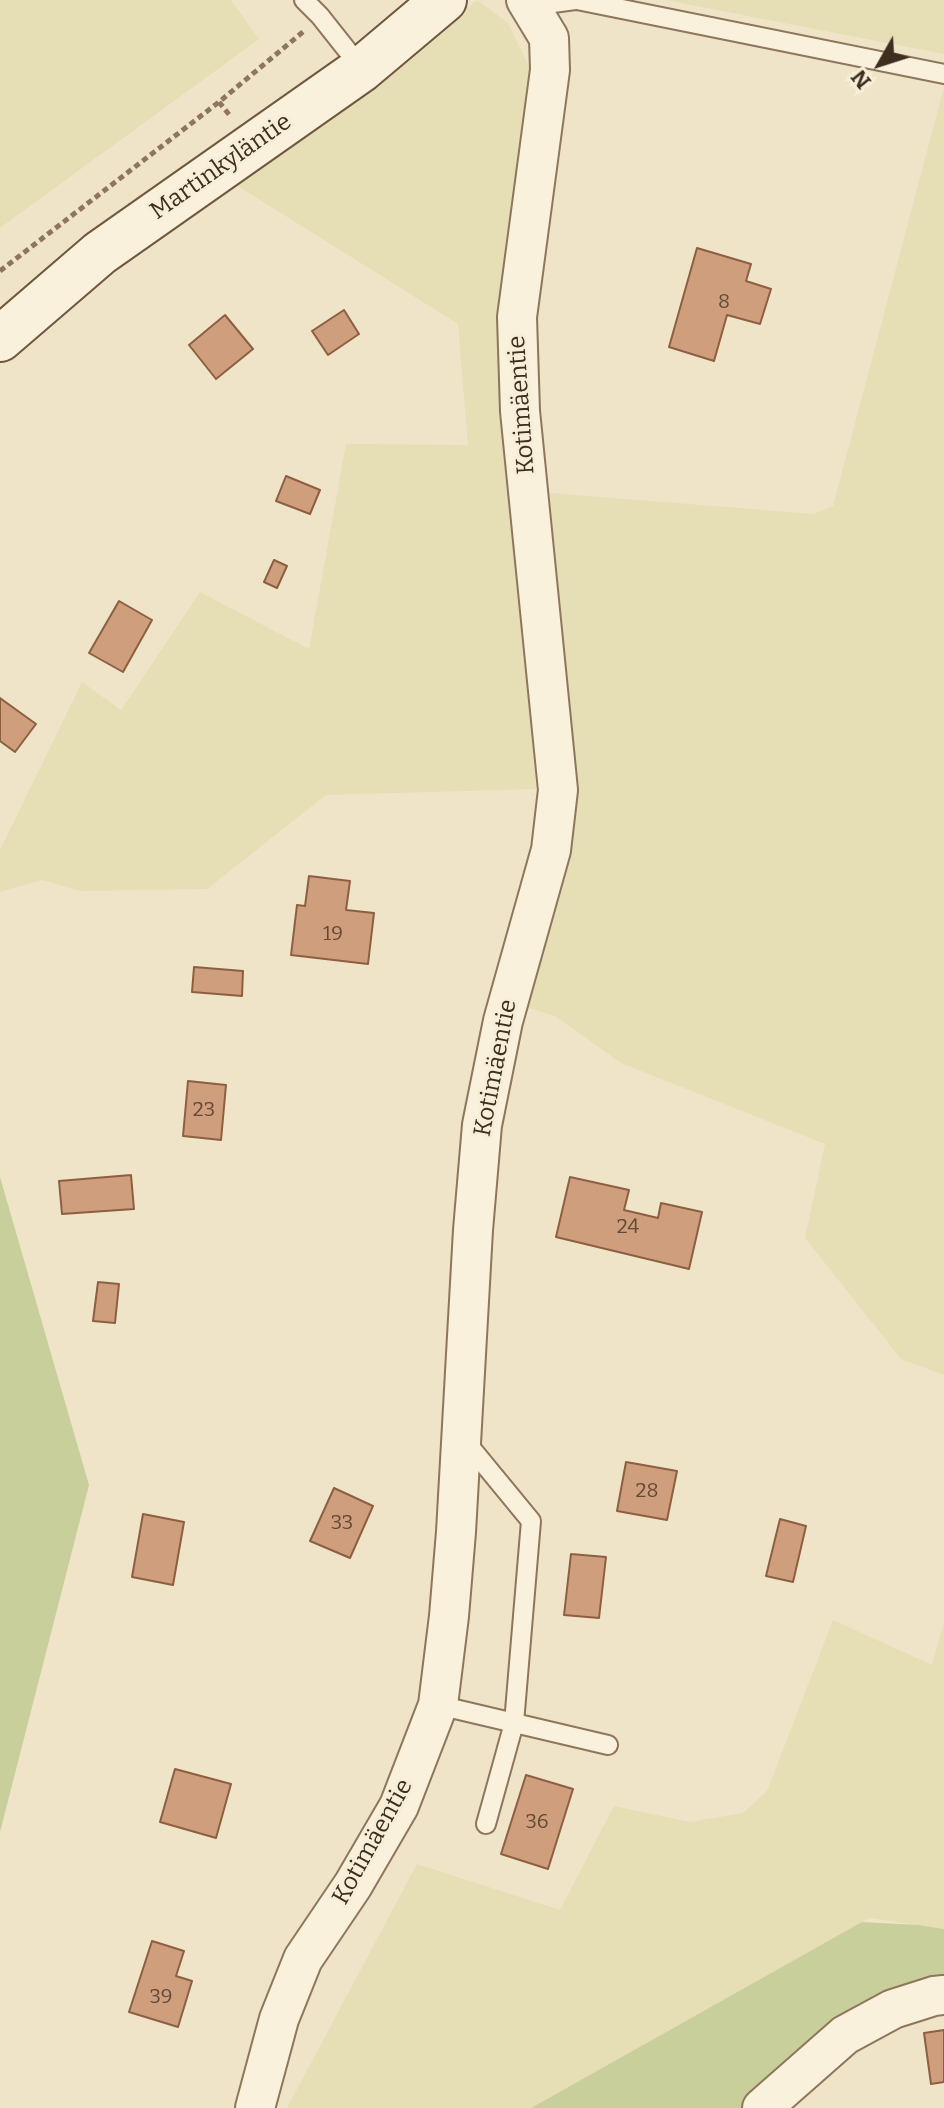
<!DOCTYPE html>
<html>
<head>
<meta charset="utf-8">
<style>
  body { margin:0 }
  #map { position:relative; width:944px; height:2108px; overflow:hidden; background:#f0e4c8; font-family:Bitter,serif }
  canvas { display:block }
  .north { position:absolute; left:840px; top:24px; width:80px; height:80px; -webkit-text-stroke:6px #f7eed8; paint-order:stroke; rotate:231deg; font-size:22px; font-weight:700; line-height:32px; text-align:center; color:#3d2e20 }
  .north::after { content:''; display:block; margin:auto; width:28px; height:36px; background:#3d2e20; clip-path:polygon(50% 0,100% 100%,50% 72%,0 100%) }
</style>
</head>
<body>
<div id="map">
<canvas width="944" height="2108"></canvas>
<div class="north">N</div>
</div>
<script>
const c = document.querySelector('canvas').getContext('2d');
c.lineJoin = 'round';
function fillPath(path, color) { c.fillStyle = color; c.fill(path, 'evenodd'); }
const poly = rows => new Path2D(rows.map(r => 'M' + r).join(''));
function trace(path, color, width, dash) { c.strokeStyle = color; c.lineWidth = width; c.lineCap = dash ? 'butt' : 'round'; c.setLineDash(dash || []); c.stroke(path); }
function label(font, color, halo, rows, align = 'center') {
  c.font = font + ' Bitter,serif'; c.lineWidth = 6; c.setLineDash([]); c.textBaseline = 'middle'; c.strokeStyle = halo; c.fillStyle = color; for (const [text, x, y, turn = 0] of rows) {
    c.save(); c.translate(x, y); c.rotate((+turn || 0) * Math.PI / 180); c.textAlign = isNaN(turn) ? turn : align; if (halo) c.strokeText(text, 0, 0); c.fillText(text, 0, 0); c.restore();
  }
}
fillPath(poly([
  [0,0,231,0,259,39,0,228],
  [477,0,508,23,534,77,498,315,536,789,326,795,207,889,81,891,42,880,0,892,0,850,82,682,121,710,200,592,309,649,346,444,468,445,458,324,233,183,369,86],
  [665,0,944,0,944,54],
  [944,87,944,1375,901,1359,805,1238,825,1144,621,1063,555,1016,526,1007,575,792,550,493,814,514,833,506],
  [833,1620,932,1665,944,1622,944,1929,870,1918,531,2108,287,2108,417,1864,560,1910,614,1806,690,1822,743,1813,767,1791]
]), '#e6deb5');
fillPath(poly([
  [0,1177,89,1485,0,1832],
  [862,1922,919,1925,944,1929,944,1979,921,1983,740,2108,531,2108]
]), '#c9cf9b');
const building = poly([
  [697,248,751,264,746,281,771,289,760,324,727,315,714,361,669,347,697,248],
  [344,310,359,334,328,355,312,331,344,310],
  [225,315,253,349,216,379,189,345,225,315],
  [286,476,320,490,310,514,276,501,286,476],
  [274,560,287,566,277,588,264,582,274,560],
  [119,601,152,620,123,672,89,653,119,601],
  [0,698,36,724,15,752,0,741,0,698],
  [309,876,350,881,346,910,374,913,368,964,291,955,297,905,305,906,309,876],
  [194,967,243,971,242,996,192,992,194,967],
  [188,1081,226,1085,221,1140,183,1136,188,1081],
  [131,1175,134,1209,62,1214,59,1181,131,1175],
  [570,1177,629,1190,624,1210,658,1218,661,1203,702,1212,689,1269,556,1237,570,1177],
  [98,1282,119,1284,115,1323,93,1321,98,1282],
  [626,1462,677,1471,667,1520,617,1511,626,1462],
  [334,1488,373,1506,350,1558,310,1541,334,1488],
  [143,1514,184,1522,173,1585,132,1577,143,1514],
  [780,1519,806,1526,793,1582,766,1576,780,1519],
  [571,1554,606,1557,599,1618,564,1615,571,1554],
  [175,1769,231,1784,216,1838,160,1822,175,1769],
  [526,1775,573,1789,548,1869,501,1854,526,1775],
  [152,1941,184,1951,176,1976,192,1981,178,2027,129,2012,152,1941],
  [944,2030,944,2082,931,2084,924,2033,944,2030]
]);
fillPath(building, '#cf9f7d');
trace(building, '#8d5f41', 2);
const lane = poly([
  [304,0,320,16,362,69],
  [577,0,944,74],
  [531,6,575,0],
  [466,1442,531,1521,514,1723,486,1824],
  [438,1705,608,1745]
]);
const street = poly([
  [255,2108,279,2019,303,1959,353,1885,399,1806,438,1705,449,1616,456,1532,473,1230,482,1125,503,1021,551,850,558,790,520,411,517,317,550,70,549,38,526,0],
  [762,2108,845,2035,893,2009,934,1996,944,1995]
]);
const secondary = poly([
  [0,339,100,253,362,69,444,0]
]);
trace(lane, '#8d765c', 22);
trace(street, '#8d765c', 42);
trace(secondary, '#6f573f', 48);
trace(poly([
  [219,102,231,117],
  [0,271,219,102,304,31]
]), '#8d765c', 5, [6, 4]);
trace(lane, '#faf1dc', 18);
trace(street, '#faf1dc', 38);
trace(secondary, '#faf1dc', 44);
label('20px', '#624a37', null, [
  ["8",724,302],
  ["19",333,934],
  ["23",204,1110],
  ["24",628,1227],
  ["28",647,1491],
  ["33",342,1523],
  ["36",537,1822],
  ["39",161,1997]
]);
label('24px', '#3d2e20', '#f7eed8', [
  ["Martinkyläntie",221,167,-35],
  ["Kotimäentie",522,405,-94],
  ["Kotimäentie",496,1068,-79],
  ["Kotimäentie",373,1842,-61]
]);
</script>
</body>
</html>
